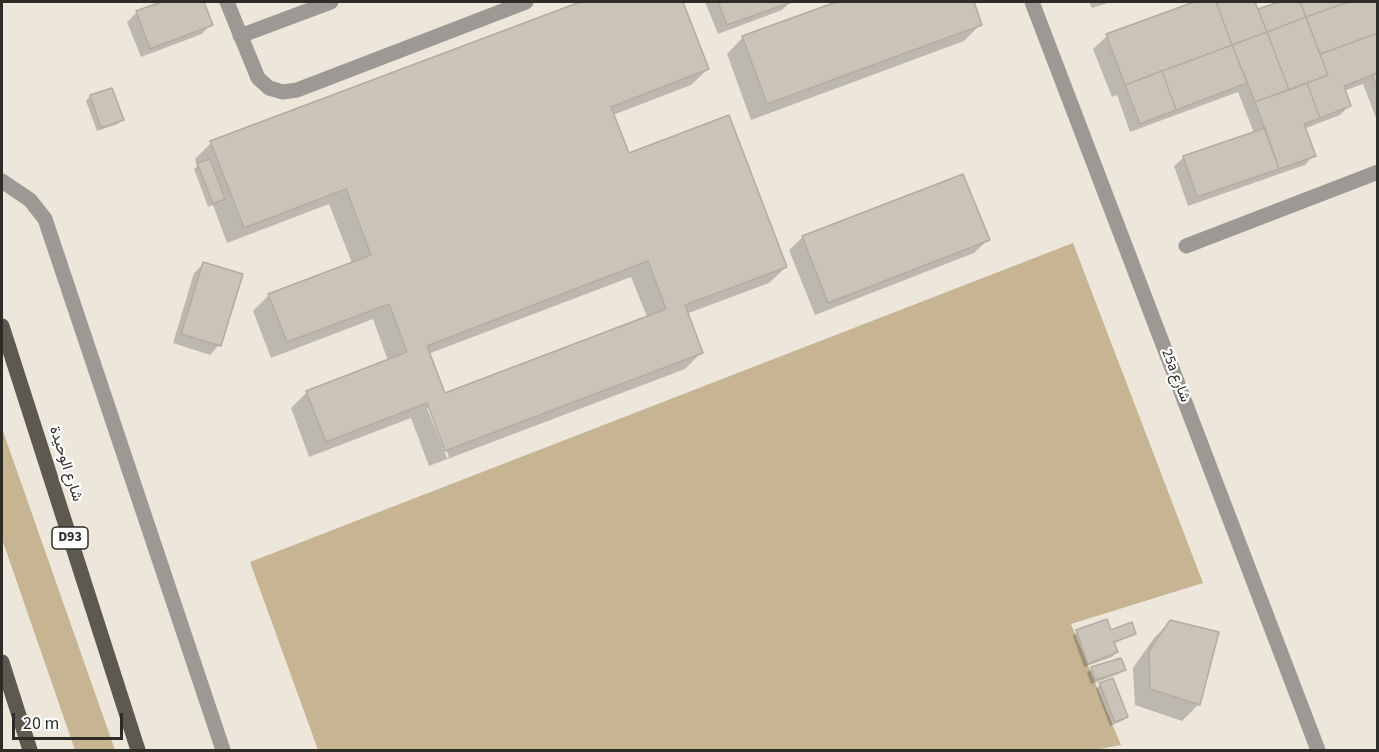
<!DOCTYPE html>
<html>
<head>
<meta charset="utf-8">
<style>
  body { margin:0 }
  #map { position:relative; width:1379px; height:752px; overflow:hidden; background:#ede7db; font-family:"Source Sans 3",sans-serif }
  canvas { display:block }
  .frame { position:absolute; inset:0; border:3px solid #2e2c27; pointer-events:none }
  .scale { position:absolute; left:12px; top:713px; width:111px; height:27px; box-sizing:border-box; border:3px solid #2e2c27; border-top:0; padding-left:8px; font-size:18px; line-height:21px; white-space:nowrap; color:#2e2c27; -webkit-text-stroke:4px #fff; paint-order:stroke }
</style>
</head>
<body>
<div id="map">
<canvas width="1379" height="752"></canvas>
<div class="frame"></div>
<div class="scale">20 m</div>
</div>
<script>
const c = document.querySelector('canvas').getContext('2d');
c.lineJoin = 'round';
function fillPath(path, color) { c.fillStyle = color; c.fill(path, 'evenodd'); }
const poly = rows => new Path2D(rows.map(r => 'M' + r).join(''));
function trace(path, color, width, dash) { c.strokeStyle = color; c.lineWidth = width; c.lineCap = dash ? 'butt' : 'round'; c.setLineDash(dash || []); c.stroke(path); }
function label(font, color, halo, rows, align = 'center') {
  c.font = font + ' "Source Sans 3",Vazirmatn,sans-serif'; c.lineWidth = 4.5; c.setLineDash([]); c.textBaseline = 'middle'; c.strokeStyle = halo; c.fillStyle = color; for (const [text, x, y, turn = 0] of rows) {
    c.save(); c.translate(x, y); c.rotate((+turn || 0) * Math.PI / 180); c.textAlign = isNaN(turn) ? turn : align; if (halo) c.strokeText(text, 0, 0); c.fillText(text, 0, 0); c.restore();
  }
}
fillPath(poly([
  [1073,243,1203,583,1071,624,1121,745,1094,750,318,750,250,562],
  [2,428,5,437,115,750,75,750,2,539]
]), '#c7b493');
fillPath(poly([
  [165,2,202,2,211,24,202,34,141,57,127,22,136,13],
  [584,2,682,2,708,69,691,85,613,115,628,155,786,267,769,283,686,314,701,353,685,369,429,466,411,418,309,457,291,408,307,392,388,361,373,319,271,358,253,311,269,295,352,263,329,204,227,243,213,205,208,207,194,169,197,166,195,159,211,143],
  [631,277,647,317,444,395,428,354],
  [427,408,431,408,449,457,447,458],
  [705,2,790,2,782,10,718,34],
  [841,2,972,2,981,24,964,41,751,120,727,54,743,37],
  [1089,2,1111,2,1092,8],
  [1198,2,1253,2,1257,12,1283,2,1378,2,1378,123,1363,84,1344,91,1350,105,1340,115,1304,129,1314,155,1305,165,1188,206,1174,166,1184,157,1254,133,1238,92,1130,132,1117,95,1112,97,1093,49,1107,36],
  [111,90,122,119,118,124,97,131,86,101,90,96],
  [803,237,988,240,974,253,815,315,789,250],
  [204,263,219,345,210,355,173,343,194,273],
  [1171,621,1199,704,1182,721,1135,705,1133,668,1154,638],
  [1077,632,1110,632,1134,634,1113,644,1116,652,1112,657,1084,667,1073,636],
  [1092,668,1124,670,1119,674,1091,684,1087,673],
  [1100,685,1126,717,1122,721,1110,726,1096,689]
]), '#0003');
const building = poly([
  [161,2,204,2,213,25,150,49,136,11,161,2],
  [580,2,683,2,709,69,611,107,629,153,729,115,787,267,685,305,703,353,445,451,427,403,326,442,306,391,407,352,389,304,287,342,268,294,371,255,346,189,244,228,210,141,580,2],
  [648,261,666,309,445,393,427,346,648,261],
  [718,2,792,2,727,25,718,2],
  [836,2,974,2,982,25,767,104,742,36,836,2],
  [1194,2,1216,2,1232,45,1125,85,1106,34,1194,2],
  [1216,2,1255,2,1267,32,1232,45,1216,2],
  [1279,2,1300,2,1306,17,1267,32,1258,9,1279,2],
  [1300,2,1348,2,1306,17,1300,2],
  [1348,2,1378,2,1378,33,1320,54,1306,17,1348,2],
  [1306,17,1328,75,1289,90,1267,32,1306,17],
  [1267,32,1289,90,1255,102,1232,45,1267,32],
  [1378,33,1378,73,1344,86,1351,106,1320,118,1307,83,1328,75,1320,54,1378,33],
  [1232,45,1247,83,1176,110,1162,71,1232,45],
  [1162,71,1176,110,1140,124,1125,85,1162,71],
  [1378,73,1378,90,1372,75,1378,73],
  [1307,83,1320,118,1304,124,1316,156,1279,169,1255,102,1307,83],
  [112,88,124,120,101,128,90,95,112,88],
  [1265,128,1279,169,1197,197,1183,156,1265,128],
  [210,159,225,199,213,204,197,163,210,159],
  [963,174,990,240,828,303,802,236,963,174],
  [203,262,243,274,221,346,181,334,203,262],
  [1107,619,1111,630,1132,622,1136,634,1114,642,1118,652,1088,664,1076,630,1107,619],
  [1170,620,1219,632,1200,705,1150,689,1149,651,1170,620],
  [1121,658,1126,670,1095,680,1091,667,1121,658],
  [1113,678,1128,717,1115,722,1099,683,1113,678]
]);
fillPath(building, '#cac4b8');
trace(building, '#b2aca0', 1.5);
trace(poly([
  [227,2,258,78,269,88,283,92,297,90,526,2],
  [240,36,331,2],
  [2,181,30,200,45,219,223,750]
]), '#9c9994', 15);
trace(poly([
  [1032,2,1318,750],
  [1186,246,1378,172]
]), '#9c9994', 15);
trace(poly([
  [2,326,138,750],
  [2,662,30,750]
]), '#5e5950', 15);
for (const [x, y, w] of [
  [70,538,36]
]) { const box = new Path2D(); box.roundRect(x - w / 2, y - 11, w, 22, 4.5); c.fillStyle = '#fff'; c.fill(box); trace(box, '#2e2c27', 1.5); }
label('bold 14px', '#2e2c27', null, [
  ["D93",70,538]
]);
label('15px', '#2e2c27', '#fff', [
  ["25a شارع",1175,376,69],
  ["شارع الوحيدة",65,464,72]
]);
</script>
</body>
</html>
